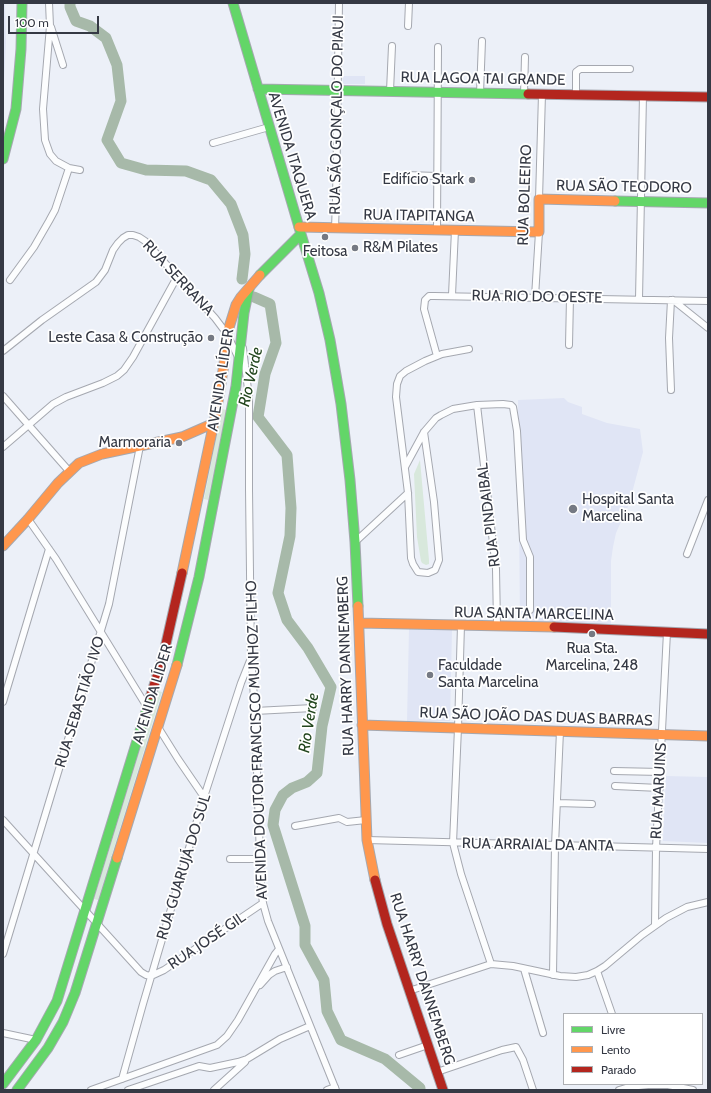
<!DOCTYPE html>
<html>
<head>
<meta charset="utf-8">
<style>
  body { margin:0 }
  #map { position:relative; width:711px; height:1093px; overflow:hidden; background:#ecf0f8; font-family:Cabin,sans-serif }
  canvas { display:block }
  .frame { position:absolute; inset:0; border:4px solid #353944; pointer-events:none }
  .legend { position:absolute; left:563px; top:1013px; width:140px; height:72px; box-sizing:border-box; background:#fff; border:1px solid #aeb0b4; margin:0; padding:5px 7px; list-style:none; font-size:12px; color:#353944 }
  .legend li { display:flex; align-items:center; gap:8px; height:20px }
  .legend b { width:20px; border:1px solid #aeb0b4 }
  .scale { position:absolute; left:8px; top:16px; width:91px; height:18px; box-sizing:border-box; border:2px solid #353944; border-top:0; padding-left:5px; font-size:12px; line-height:14px; white-space:nowrap; color:#353944; -webkit-text-stroke:3px #fff; paint-order:stroke }
</style>
</head>
<body>
<div id="map">
<canvas width="711" height="1093"></canvas>
<div class="frame"></div>
<ul class="legend">
<li><b style="height:5px;background:#63d668"></b>Livre</li>
<li><b style="height:5px;background:#ff974d"></b>Lento</li>
<li><b style="height:5px;background:#b3261e"></b>Parado</li>
</ul>
<div class="scale">100 m</div>
</div>
<script>
const c = document.querySelector('canvas').getContext('2d');
c.lineJoin = 'round';
function fillPath(path, color) { c.fillStyle = color; c.fill(path, 'evenodd'); }
const poly = rows => new Path2D(rows.map(r => 'M' + r).join(''));
function trace(path, color, width, dash) { c.strokeStyle = color; c.lineWidth = width; c.lineCap = dash ? 'butt' : 'round'; c.setLineDash(dash || []); c.stroke(path); }
function label(font, color, halo, rows, align = 'center') {
  c.font = font + ' Cabin,sans-serif'; c.lineWidth = 3.5; c.setLineDash([]); c.textBaseline = 'middle'; c.strokeStyle = halo; c.fillStyle = color; for (const [text, x, y, turn = 0] of rows) {
    c.save(); c.translate(x, y); c.rotate((+turn || 0) * Math.PI / 180); c.textAlign = isNaN(turn) ? turn : align; if (halo) c.strokeText(text, 0, 0); c.fillText(text, 0, 0); c.restore();
  }
}
fillPath(poly([
  [3,3,5,3,6,42,3,103],
  [343,76,365,76,365,84,344,84,343,83],
  [564,398,568,402,582,407,582,414,607,423,640,429,643,452,629,504,616,533,613,547,611,561,611,626,520,624,518,400],
  [409,629,452,630,450,721,407,721],
  [666,776,708,777,708,843,663,841]
]), '#e0e5f5');
fillPath(poly([
  [222,409,226,410,208,500,204,499],
  [420,460,429,560,429,564,426,565,422,563,421,561,417,537,414,474],
  [158,691,162,692,98,900,94,899]
]), '#d8e8dc');
trace(poly([
  [70,3,70,7,76,21,90,26,106,38,117,65,121,101,107,140,121,163,146,170,186,171,211,180,231,204,243,235,245,254,242,279],
  [254,297,270,304,276,343,265,374,258,417,287,455,291,508,290,536,278,593,287,620,308,648,331,687,322,726,317,773,307,782,292,788,283,795,275,810,273,825,305,926,305,945,324,980,327,1011,341,1040,385,1059,420,1088,420,1090]
]), '#a7b9a9', 11);
const street = poly([
  [49,3,50,26,43,109,45,140,50,154,56,161,69,168,80,170],
  [408,26,409,3],
  [51,27,63,65],
  [390,91,392,46],
  [480,93,482,41],
  [524,94,525,57],
  [576,95,576,72,580,69,630,69],
  [213,143,269,127],
  [407,175,437,176],
  [539,199,542,94],
  [335,228,336,200,339,3],
  [437,230,438,47],
  [10,280,34,247,49,221,55,210,69,168],
  [452,295,455,230],
  [535,297,539,232],
  [639,299,643,95],
  [673,300,708,328],
  [569,345,570,298],
  [243,348,249,398,249,489,251,657,255,711,261,888,263,903,268,921,336,1090],
  [3,351,42,320,96,282,105,270,113,250,118,243,123,238,128,235,133,235,139,237,145,241,215,318,227,334,239,359],
  [437,356,424,309,425,300,429,296,434,296,708,301],
  [671,390,669,338,671,300],
  [3,396,69,471],
  [477,405,496,569,497,625],
  [424,432,434,502,439,560,435,570,428,573,418,572,413,564,411,558,408,493,396,397,397,384,400,376,406,371,425,361,442,354,469,349],
  [3,447,53,404,66,397,103,383,117,376,124,370,133,357,177,277],
  [405,467,424,432,436,418,441,415,453,409,477,405,503,404,511,405,513,407,517,431,523,540,530,557,530,610],
  [28,519,56,559,147,707],
  [355,542,408,493],
  [687,554,708,500],
  [461,625,458,728,453,843,461,874,491,964],
  [3,702,49,549],
  [255,711,313,708],
  [158,727,178,759,204,797],
  [614,771,661,772],
  [615,786,660,788],
  [557,803,592,804],
  [3,820,141,972,146,975,151,976,164,970,263,903],
  [295,826,339,818,347,822,366,820],
  [367,840,708,849],
  [230,859,259,859],
  [655,925,656,848,667,632],
  [3,954,109,604,140,446],
  [524,969,543,1033],
  [597,971,612,1014],
  [553,975,555,845,560,731],
  [260,985,269,975,275,971,287,967],
  [409,991,491,964,513,966,560,976,576,977,588,975,597,971,605,966,642,935,666,918,687,907,708,902],
  [3,1033,36,1040],
  [399,1055,428,1045],
  [437,1072,502,1050,516,1047,523,1060,533,1090],
  [122,1079,143,1004,204,797,241,683,251,658],
  [91,1090,217,1045,227,1036,238,1020,275,954,279,949],
  [128,1090,199,1066,210,1068,238,1062,247,1059,280,1039,310,1026],
  [214,1090,245,1062],
  [327,1090,335,1087],
  [619,1090,629,1087,648,1085,668,1085,693,1090]
]);
const fast = poly([
  [233,3,301,234,260,275],
  [258,89,528,94],
  [3,159,16,109,21,49,22,3],
  [615,201,708,203],
  [301,234,319,293,330,340,341,404,350,480,355,542,358,606],
  [177,665,199,577,236,386,244,313,249,289],
  [3,1084,36,1040,57,1001,151,695],
  [17,1090,48,1048,63,1022,75,993,117,858]
]);
const slow = poly([
  [299,227,539,232,539,199,615,201],
  [3,546,28,519,58,483,79,463,102,454,182,437,214,423],
  [182,573,217,408,224,364,227,334,236,305,241,297,260,275],
  [358,606,367,840,375,880],
  [359,623,554,627],
  [362,725,708,736],
  [117,858,177,665]
]);
const jam = poly([
  [528,94,708,97],
  [554,627,708,634],
  [151,695,163,657,182,573],
  [375,880,387,924,443,1090]
]);
trace(street, '#a5a8b0', 8);
trace(fast, '#a5a8b0', 11);
trace(slow, '#a5a8b0', 11);
trace(jam, '#a5a8b0', 11);
trace(street, '#fcfdfe', 6);
trace(fast, '#63d668', 9);
trace(slow, '#ff974d', 9);
trace(jam, '#b3261e', 9);
for (const [x, y, r, color] of [
  [472,180,4,"#757983"],
  [325,237,4,"#757983"],
  [355,248,4,"#757983"],
  [211,338,4,"#757983"],
  [179,443,4,"#757983"],
  [573,509,5,"#757983"],
  [592,634,4,"#757983"],
  [430,675,4,"#757983"]
]) { const dot = new Path2D(); dot.arc(x, y, r, 0, 2 * Math.PI); c.fillStyle = color; c.fill(dot); trace(dot, '#fff', 1.5); }
label('15px', '#353944', '#fff', [
  ["RUA LAGOA TAI GRANDE",483,79,1],
  ["RUA SÃO GONÇALO DO PIAUI",337,115,-89],
  ["AVENIDA ITAQUERA",292,156,73],
  ["RUA SÃO TEODORO",624,187,1],
  ["RUA BOLEEIRO",525,195,-88],
  ["RUA ITAPITANGA",419,216,1],
  ["RUA SERRANA",178,278,47],
  ["RUA RIO DO OESTE",537,297,1],
  ["AVENIDA LÍDER",221,380,-81],
  ["RUA PINDAIBAL",489,515,-97],
  ["RUA SANTA MARCELINA",534,614,1],
  ["RUA HARRY DANNEMBERG",346,666,-92],
  ["AVENIDA LÍDER",153,694,-73],
  ["RUA SEBASTIÃO IVO",80,702,-73],
  ["RUA SÃO JOÃO DAS DUAS BARRAS",536,717,2],
  ["AVENIDA DOUTOR FRANCISCO MUNHOZ FILHO",257,740,-92],
  ["RUA MARUINS",659,791,-87],
  ["RUA ARRAIAL DA ANTA",538,845,1],
  ["RUA GUARUJÁ DO SUL",184,867,-73],
  ["RUA JOSÉ GIL",207,941,-34],
  ["RUA HARRY DANNEMBERG",422,979,72]
]);
label('15px', '#353944', '#fff', [
  ["Edifício Stark",464,180],
  ["R&M Pilates",363,248,"left"],
  ["Feitosa",325,252,"center"],
  ["Leste Casa & Construção",203,338],
  ["Marmoraria",171,443],
  ["Hospital Santa",582,500,"left"],
  ["Marcelina",582,517,"left"],
  ["Rua Sta.",592,649,"center"],
  ["Marcelina, 248",592,666,"center"],
  ["Faculdade",438,666,"left"],
  ["Santa Marcelina",438,683,"left"]
], 'right');
label('italic 16px', '#22461e', '#fff', [
  ["Rio Verde",251,377,-77],
  ["Rio Verde",309,723,-81]
]);
</script>
</body>
</html>
